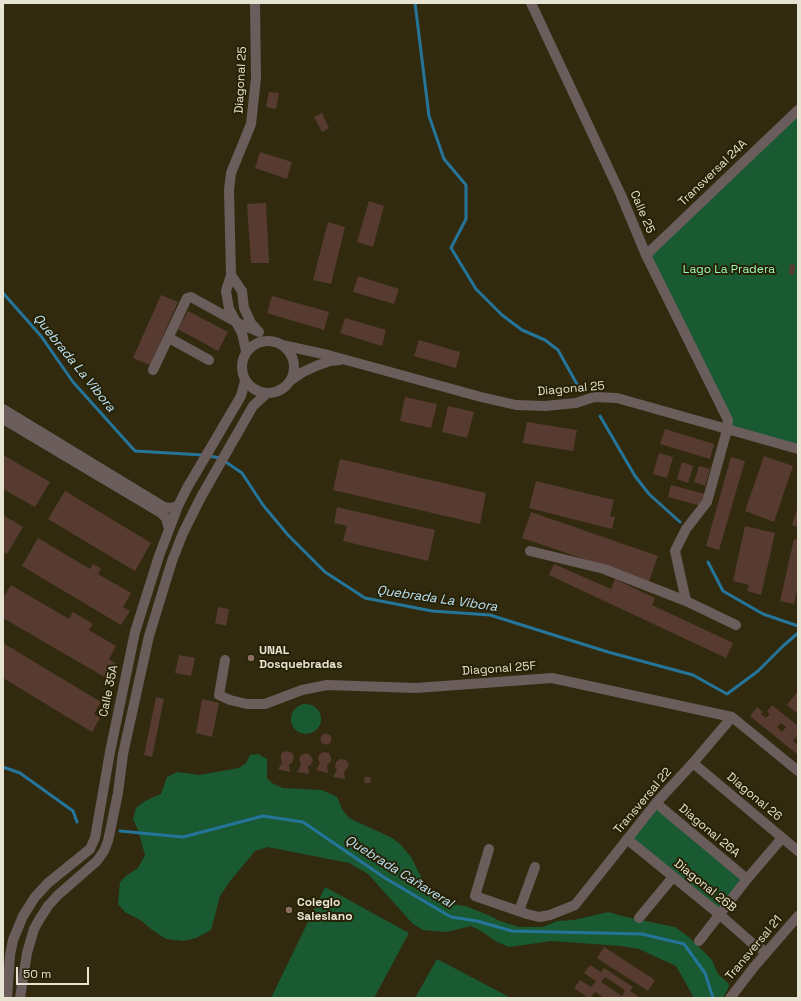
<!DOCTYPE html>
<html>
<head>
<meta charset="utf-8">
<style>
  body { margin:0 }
  #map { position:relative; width:801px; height:1001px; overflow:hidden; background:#312a0f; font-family:"Space Grotesk",sans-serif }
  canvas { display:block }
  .frame { position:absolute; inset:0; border:4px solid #e6e3d2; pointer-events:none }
  .scale { position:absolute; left:16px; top:967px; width:73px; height:18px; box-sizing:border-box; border:2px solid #e6e3d2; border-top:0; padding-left:5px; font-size:12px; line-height:14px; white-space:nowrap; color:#e6e3d2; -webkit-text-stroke:3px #272105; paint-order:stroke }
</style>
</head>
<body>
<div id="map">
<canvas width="801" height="1001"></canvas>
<div class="frame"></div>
<div class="scale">50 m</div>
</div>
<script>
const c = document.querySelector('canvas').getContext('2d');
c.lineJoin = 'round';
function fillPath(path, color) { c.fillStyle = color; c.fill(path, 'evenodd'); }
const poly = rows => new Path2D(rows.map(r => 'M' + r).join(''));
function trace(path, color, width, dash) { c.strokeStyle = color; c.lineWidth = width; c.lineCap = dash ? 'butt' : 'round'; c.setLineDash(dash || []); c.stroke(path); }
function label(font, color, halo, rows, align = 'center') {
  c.font = font + ' "Space Grotesk",sans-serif'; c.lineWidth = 4; c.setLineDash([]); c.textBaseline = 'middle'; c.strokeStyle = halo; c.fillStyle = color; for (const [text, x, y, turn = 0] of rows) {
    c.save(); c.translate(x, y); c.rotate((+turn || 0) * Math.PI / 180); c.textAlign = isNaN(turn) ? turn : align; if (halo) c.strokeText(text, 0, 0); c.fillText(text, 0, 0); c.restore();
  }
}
fillPath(poly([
  [798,110,798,449,727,430,646,255],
  '291 719a15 15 0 1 1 30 0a15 15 0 1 1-30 0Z',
  [258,754,267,759,267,778,272,783,283,788,322,790,337,797,342,809,349,818,392,838,400,844,411,857,427,889,447,904,465,906,488,915,500,921,519,927,543,927,557,921,574,920,608,912,626,917,675,927,690,938,712,960,718,974,729,984,728,989,723,998,694,998,676,966,639,949,621,946,552,941,509,947,497,942,481,931,471,926,447,932,423,930,413,924,368,874,349,863,268,847,255,851,230,881,220,896,211,930,196,938,183,941,166,939,151,929,142,921,125,912,118,904,120,882,126,876,138,868,145,855,138,830,133,819,136,808,145,801,161,794,167,777,177,772,199,775,239,768,246,763,250,755],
  [656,803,747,879,719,914,627,839],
  [325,887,409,933,374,998,271,998],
  [437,959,511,998,415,998]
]), '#195a33');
trace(poly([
  [415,3,429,116,444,159,466,185,466,219,451,248,476,289,502,315,522,330,545,340,558,350,578,386],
  [3,293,41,336,73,382,135,451,203,455],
  [600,416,635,476,649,494,680,522],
  [209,456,220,458,242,473,263,505,288,535,325,572,365,598,432,611,490,615,608,652,693,675,727,694,758,671,783,646,798,633],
  [708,562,723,591,763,614,798,626],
  [3,767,20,773,73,811,77,822],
  [120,831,183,837,263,816,303,822,385,878,451,917,477,921,512,931,642,934,684,944,705,973,713,998]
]), '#25759a', 3);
fillPath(poly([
  [269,92,279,93,276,109,266,107],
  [322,113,329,128,322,132,314,117],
  [260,152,292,162,287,179,255,168],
  [369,201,384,206,373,247,357,242],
  [266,203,269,263,251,263,247,204],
  [328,222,345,227,331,284,313,280],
  [790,264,795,265,794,275,789,274],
  [358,276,399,289,394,304,353,292],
  [161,295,178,302,150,365,133,358],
  [272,296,329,312,324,330,267,313],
  [188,311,228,332,218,351,178,329],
  [345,318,386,330,382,346,340,333],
  [419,340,460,352,456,368,414,356],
  [405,397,437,404,431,428,400,421],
  [448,406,474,412,467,438,442,432],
  [527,422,577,430,573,451,523,443],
  [665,429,714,444,710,459,660,444],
  [659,453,673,457,667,478,653,474],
  [3,455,50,482,35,507,3,489],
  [764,456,793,466,774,522,745,511],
  [731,457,745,461,719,550,706,546],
  [340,459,486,493,480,524,333,490],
  [682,462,693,466,688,483,677,479],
  [699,466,710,469,705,486,694,482],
  [536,481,614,500,610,516,615,517,612,529,529,508],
  [671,485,705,494,701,506,668,497],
  [65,491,151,543,135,571,48,519],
  [798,506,798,527,792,525],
  [337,507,435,530,428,561,343,541,347,526,334,523],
  [531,512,658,556,649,581,522,538],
  [3,515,23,527,7,554,3,552],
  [745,526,775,533,761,595,747,591,749,585,733,581],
  [38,538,90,569,93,564,101,568,98,574,131,593,123,607,130,611,121,625,22,566],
  [794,539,798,540,798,586,794,604,780,601],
  [554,564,611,589,615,579,655,598,652,605,733,643,726,658,549,575],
  [11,585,69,619,73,612,93,624,89,630,116,646,109,659,116,664,108,679,3,618,3,598],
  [218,607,229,609,226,626,215,623],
  [3,643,101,702,94,714,100,718,92,732,3,678],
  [179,655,195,658,191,676,175,673],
  [798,691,797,703,798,714,787,705],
  [156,697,164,699,152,757,144,755],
  [202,699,219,703,212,737,196,733],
  [772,705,798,726,798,737,797,736,793,741,798,745,798,755,750,716,757,707,763,712,761,714,766,718,770,714,767,712],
  [781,723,786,727,782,732,777,727],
  '320.5 739a5.5 5.5 0 1 1 11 0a5.5 5.5 0 1 1-11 0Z',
  [285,751,292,753,294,757,292,763,289,764,290,772,278,769,282,763,281,759,281,754],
  [323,752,329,753,331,758,331,761,327,765,328,773,316,770,320,763,318,760,319,755],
  [306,753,310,755,313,760,311,765,308,766,309,774,297,772,301,765,299,759,300,756],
  [340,759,346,760,349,765,346,770,344,772,345,779,333,777,337,770,335,767,336,762],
  [365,777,371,777,370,783,364,783],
  [604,947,655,980,648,991,597,958],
  [590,965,601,972,604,968,633,987,630,991,641,998,604,998,595,992,591,997,593,998,585,998,586,996,574,988,580,980,591,987,596,981,584,973],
  [605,977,625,990,622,996,601,982]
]), '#573b30');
trace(poly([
  [531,3,621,195,646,255,728,420,727,430,707,502,686,529,675,551,686,601],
  [646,255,798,110],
  [231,275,242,291,244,308,251,323,258,331],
  [169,338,209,360],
  '242 367a26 26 0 1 1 52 0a26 26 0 1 1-52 0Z',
  [282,345,328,355,481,397,516,405,545,406,576,403,594,397,617,398,798,449],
  [246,351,242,333,229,309,226,291,231,275,229,190,231,173,251,124,256,78,255,3],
  [153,370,187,298,191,297,236,322,259,332],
  [291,380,303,372,316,366,330,361,340,360],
  [3,409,164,507,171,508,178,506],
  [3,419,161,513,166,518,169,529],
  [530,551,604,569,686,601,736,625],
  [225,660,219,695,230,700,247,704,265,704,302,690,327,685,416,688,552,678,732,717,798,771],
  [693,763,798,851],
  [656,803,747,879],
  [627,839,719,914,752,943,766,952],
  [489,849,475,896,527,914,539,917,550,915,575,905,656,803,693,763,732,717],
  [519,911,535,867],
  [639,918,673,877],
  [699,941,747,879,782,838],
  [7,998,10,955,13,940,23,916,35,897,48,883,90,849,95,838,110,752,135,632,159,556,178,506,187,488,241,396,245,381],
  [20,998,27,953,34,929,39,920,48,906,58,895,97,861,104,851,108,841,118,793,123,754,149,636,172,561,183,533,201,497,253,406,266,394],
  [730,998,754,967,798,916]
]), '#6c5d5d', 10);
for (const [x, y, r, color] of [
  [251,658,4,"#8d6e63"],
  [289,910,4,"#8d6e63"]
]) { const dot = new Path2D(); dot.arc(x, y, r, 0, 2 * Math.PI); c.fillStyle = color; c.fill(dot); trace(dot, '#272105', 1.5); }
label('12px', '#e6e3d2', '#272105', [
  ["Diagonal 25",241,80,-87],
  ["Transversal 24A",713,173,-44],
  ["Calle 25",642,212,67],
  ["Diagonal 25",571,389,-5],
  ["Diagonal 25F",499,669,-4],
  ["Calle 35A",109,691,-78],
  ["Diagonal 26",754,797,40],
  ["Transversal 22",643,801,-50],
  ["Diagonal 26A",709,831,40],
  ["Diagonal 26B",705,886,39],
  ["Transversal 21",754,948,-50]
]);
label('12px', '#9af6b6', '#272105', [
  ["Lago La Pradera",729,270]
]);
label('bold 12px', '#e6e3d2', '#272105', [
  ["UNAL",259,651],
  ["Dosquebradas",259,665],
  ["Colegio",297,903],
  ["Salesiano",297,917]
], 'left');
label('italic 13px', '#bde3f9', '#272105', [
  ["Quebrada La Vibora",74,363,51],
  ["Quebrada La Vibora",437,599,8],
  ["Quebrada Cañaveral",399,872,32]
]);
</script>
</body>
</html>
